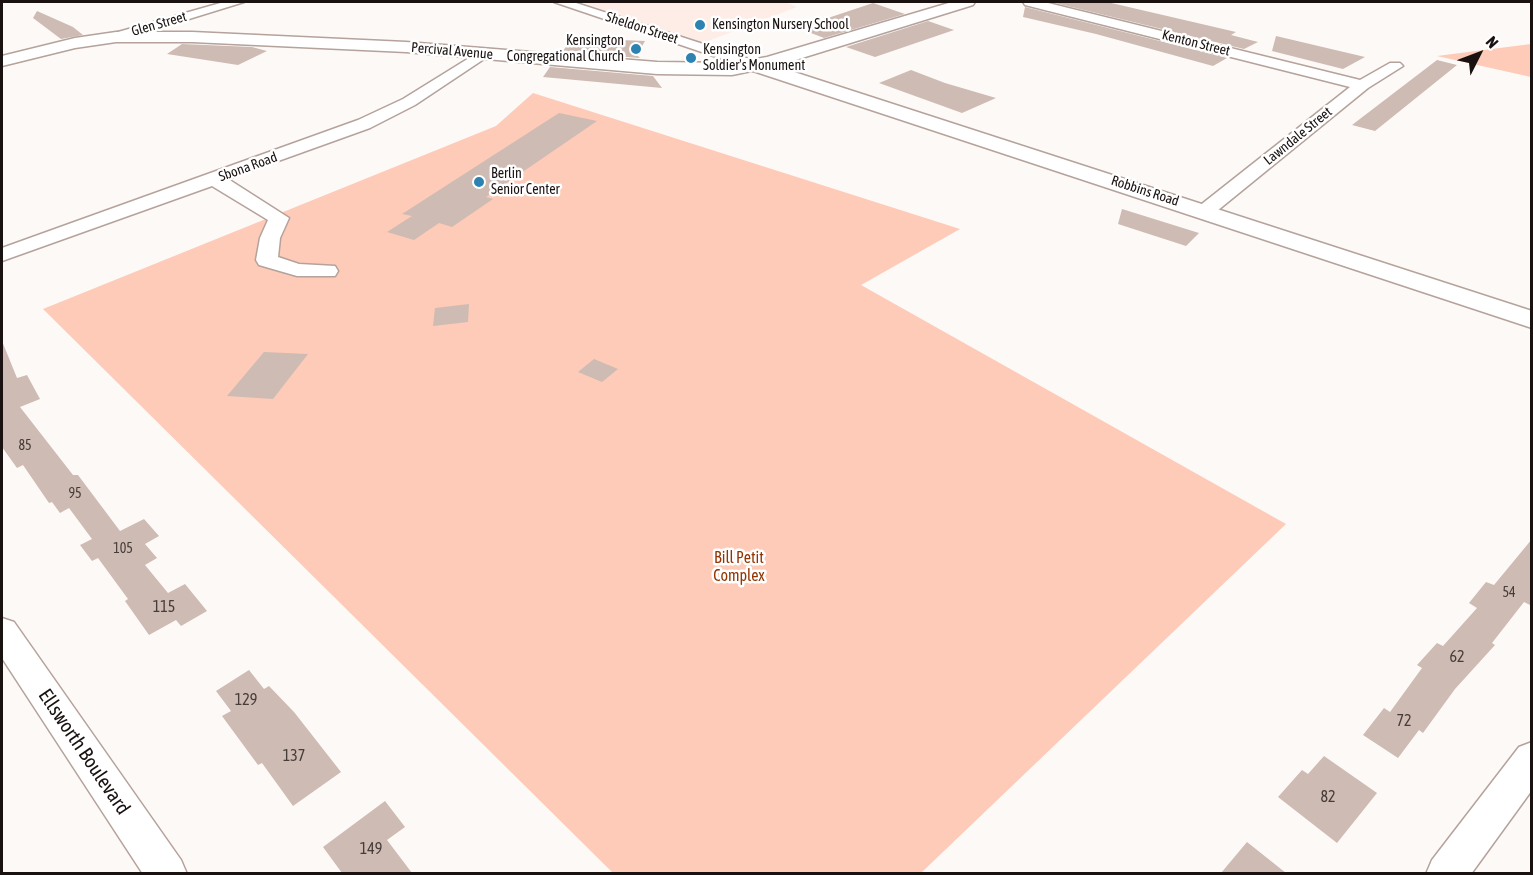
<!DOCTYPE html>
<html>
<head>
<meta charset="utf-8">
<style>
  body { margin:0 }
  #map { position:relative; width:1533px; height:875px; overflow:hidden; background:#fdf9f7; font-family:"Asap Condensed",sans-serif }
  canvas { display:block }
  .frame { position:absolute; inset:0; border:3px solid #191210; pointer-events:none }
  .north { position:absolute; left:1449px; top:24px; width:60px; height:60px; -webkit-text-stroke:4px #fff; paint-order:stroke; rotate:48deg; font-size:16px; font-weight:700; line-height:24px; text-align:center; color:#191210 }
  .north::after { content:''; display:block; margin:auto; width:21px; height:27px; background:#191210; clip-path:polygon(50% 0,100% 100%,50% 72%,0 100%) }
</style>
</head>
<body>
<div id="map">
<canvas width="1533" height="875"></canvas>
<div class="frame"></div>
<div class="north">N</div>
</div>
<script>
const c = document.querySelector('canvas').getContext('2d');
c.lineJoin = 'round';
function fillPath(path, color) { c.fillStyle = color; c.fill(path, 'evenodd'); }
const poly = rows => new Path2D(rows.map(r => 'M' + r).join(''));
function trace(path, color, width, dash) { c.strokeStyle = color; c.lineWidth = width; c.lineCap = dash ? 'butt' : 'round'; c.setLineDash(dash || []); c.stroke(path); }
function label(font, color, halo, rows, align = 'center') {
  c.font = font + ' "Asap Condensed",sans-serif'; c.lineWidth = 5; c.setLineDash([]); c.textBaseline = 'middle'; c.strokeStyle = halo; c.fillStyle = color; for (const [text, x, y, turn = 0] of rows) {
    c.save(); c.translate(x, y); c.rotate((+turn || 0) * Math.PI / 180); c.textAlign = isNaN(turn) ? turn : align; if (halo) c.strokeText(text, 0, 0); c.fillText(text, 0, 0); c.restore();
  }
}
fillPath(poly([
  [580,2,785,2,797,7,703,43]
]), '#feede7');
fillPath(poly([
  [1531,44,1531,77,1437,56],
  [533,93,960,229,861,285,1286,524,921,873,613,873,43,309,496,126]
]), '#fdcbb8');
fillPath(poly([
  [1051,2,1107,2,1236,32,1231,35,1258,42,1244,49],
  [873,3,905,14,824,38,798,28],
  [1025,7,1227,58,1213,66,1096,34,1023,17],
  [37,11,73,27,83,35,61,39,33,18],
  [928,21,954,30,875,57,846,47],
  [1276,36,1365,57,1343,69,1272,51],
  [573,38,645,41,637,55,640,58,562,52],
  [182,44,252,47,267,51,238,65,167,54],
  [1437,60,1457,65,1375,131,1352,125],
  [550,67,653,76,662,88,543,77],
  [911,70,945,83,996,98,962,113,879,83],
  [559,113,597,121,486,197,493,199,452,227,439,223,414,240,387,232,412,216,402,214],
  [1122,209,1199,233,1186,246,1118,224],
  [469,304,468,322,433,326,435,308],
  [2,341,17,378,27,375,40,399,20,407,73,475,78,475,120,531,144,519,159,536,145,544,157,558,145,565,168,593,185,584,207,611,181,626,176,620,149,635,125,601,128,599,98,558,92,561,80,545,92,539,69,508,60,513,52,502,49,503,23,465,17,468,2,447],
  [264,352,308,354,273,399,227,396],
  [594,359,618,369,602,382,578,372],
  [1532,539,1532,606,1524,602,1492,643,1495,645,1455,689,1423,733,1419,730,1398,758,1363,735,1384,708,1390,712,1422,668,1417,665,1437,643,1443,646,1477,608,1469,603,1486,582,1494,585],
  [249,670,264,689,269,686,294,712,341,772,293,806,262,763,258,765,222,716,231,711,216,691],
  [1324,756,1377,793,1337,843,1278,797,1302,770,1308,774],
  [385,801,405,827,387,840,412,873,342,873,323,847],
  [1247,842,1286,873,1221,873]
]), '#cebbb3');
const minor = poly([
  [224,2,244,2,121,40,116,41,109,37,111,34,224,2],
  [554,2,573,2,762,63,765,66,762,69,752,69,554,2],
  [1023,2,1044,2,1360,80,1390,63,1400,63,1403,66,1368,88,1212,215,1205,217,1198,215,1195,211,1198,207,1350,87,1025,5,1023,2],
  [482,50,489,54,487,57,415,105,370,128,228,179,289,218,280,238,278,257,299,264,335,266,338,271,335,276,297,276,259,265,256,260,260,238,268,220,212,186,2,261,2,248,358,120,403,99,482,50],
  [2,618,14,622,181,860,187,874,143,874,2,658,2,618],
  [1532,742,1532,790,1471,874,1426,874,1432,860,1519,747,1532,742]
]);
const tertiary = poly([
  [757,60,1532,311,1532,328,750,70,748,66,750,62,757,60]
]);
const primary = poly([
  [952,2,975,2,973,5,776,66,732,75,657,74,406,52,192,42,116,42,75,48,2,66,2,56,75,38,116,32,192,32,406,42,657,62,732,63,767,57,952,2]
]);
trace(minor, '#b5a29b', 3);
trace(tertiary, '#b5a29b', 3);
trace(primary, '#b5a29b', 3);
fillPath(minor, '#fff');
fillPath(tertiary, '#fff');
fillPath(primary, '#fff');
for (const [x, y, r, color] of [
  [700,25,6,"#2c83b2"],
  [636,49,6,"#2c83b2"],
  [691,58,6,"#2c83b2"],
  [479,182,6,"#2c83b2"]
]) { const dot = new Path2D(); dot.arc(x, y, r, 0, 2 * Math.PI); c.fillStyle = color; c.fill(dot); trace(dot, '#fff', 2); }
label('14px', '#191210', '#fff', [
  ["Glen Street",159,24,-16],
  ["Sheldon Street",642,28,18],
  ["Kenton Street",1196,43,14],
  ["Percival Avenue",452,51,5],
  ["Lawndale Street",1298,136,-39],
  ["Sbona Road",248,167,-20],
  ["Robbins Road",1145,191,18]
]);
label('14px', '#191210', '#fff', [
  ["Kensington Nursery School",712,25],
  ["Kensington",624,41,"right"],
  ["Congregational Church",624,57,"right"],
  ["Kensington",703,50],
  ["Soldier's Monument",703,66],
  ["Berlin",491,174],
  ["Senior Center",491,190]
], 'left');
label('14px', '#463c39', null, [
  ["85",25,446],
  ["95",75,494],
  ["105",123,549],
  ["54",1509,593]
]);
label('16px', '#933503', '#fff', [
  ["Bill Petit",739,558],
  ["Complex",739,576]
]);
label('16px', '#463c39', null, [
  ["115",164,607],
  ["62",1457,657],
  ["129",246,700],
  ["72",1404,721],
  ["137",294,756],
  ["82",1328,797],
  ["149",371,849]
]);
label('20px', '#191210', '#fff', [
  ["Ellsworth Boulevard",84,752,56]
]);
</script>
</body>
</html>
